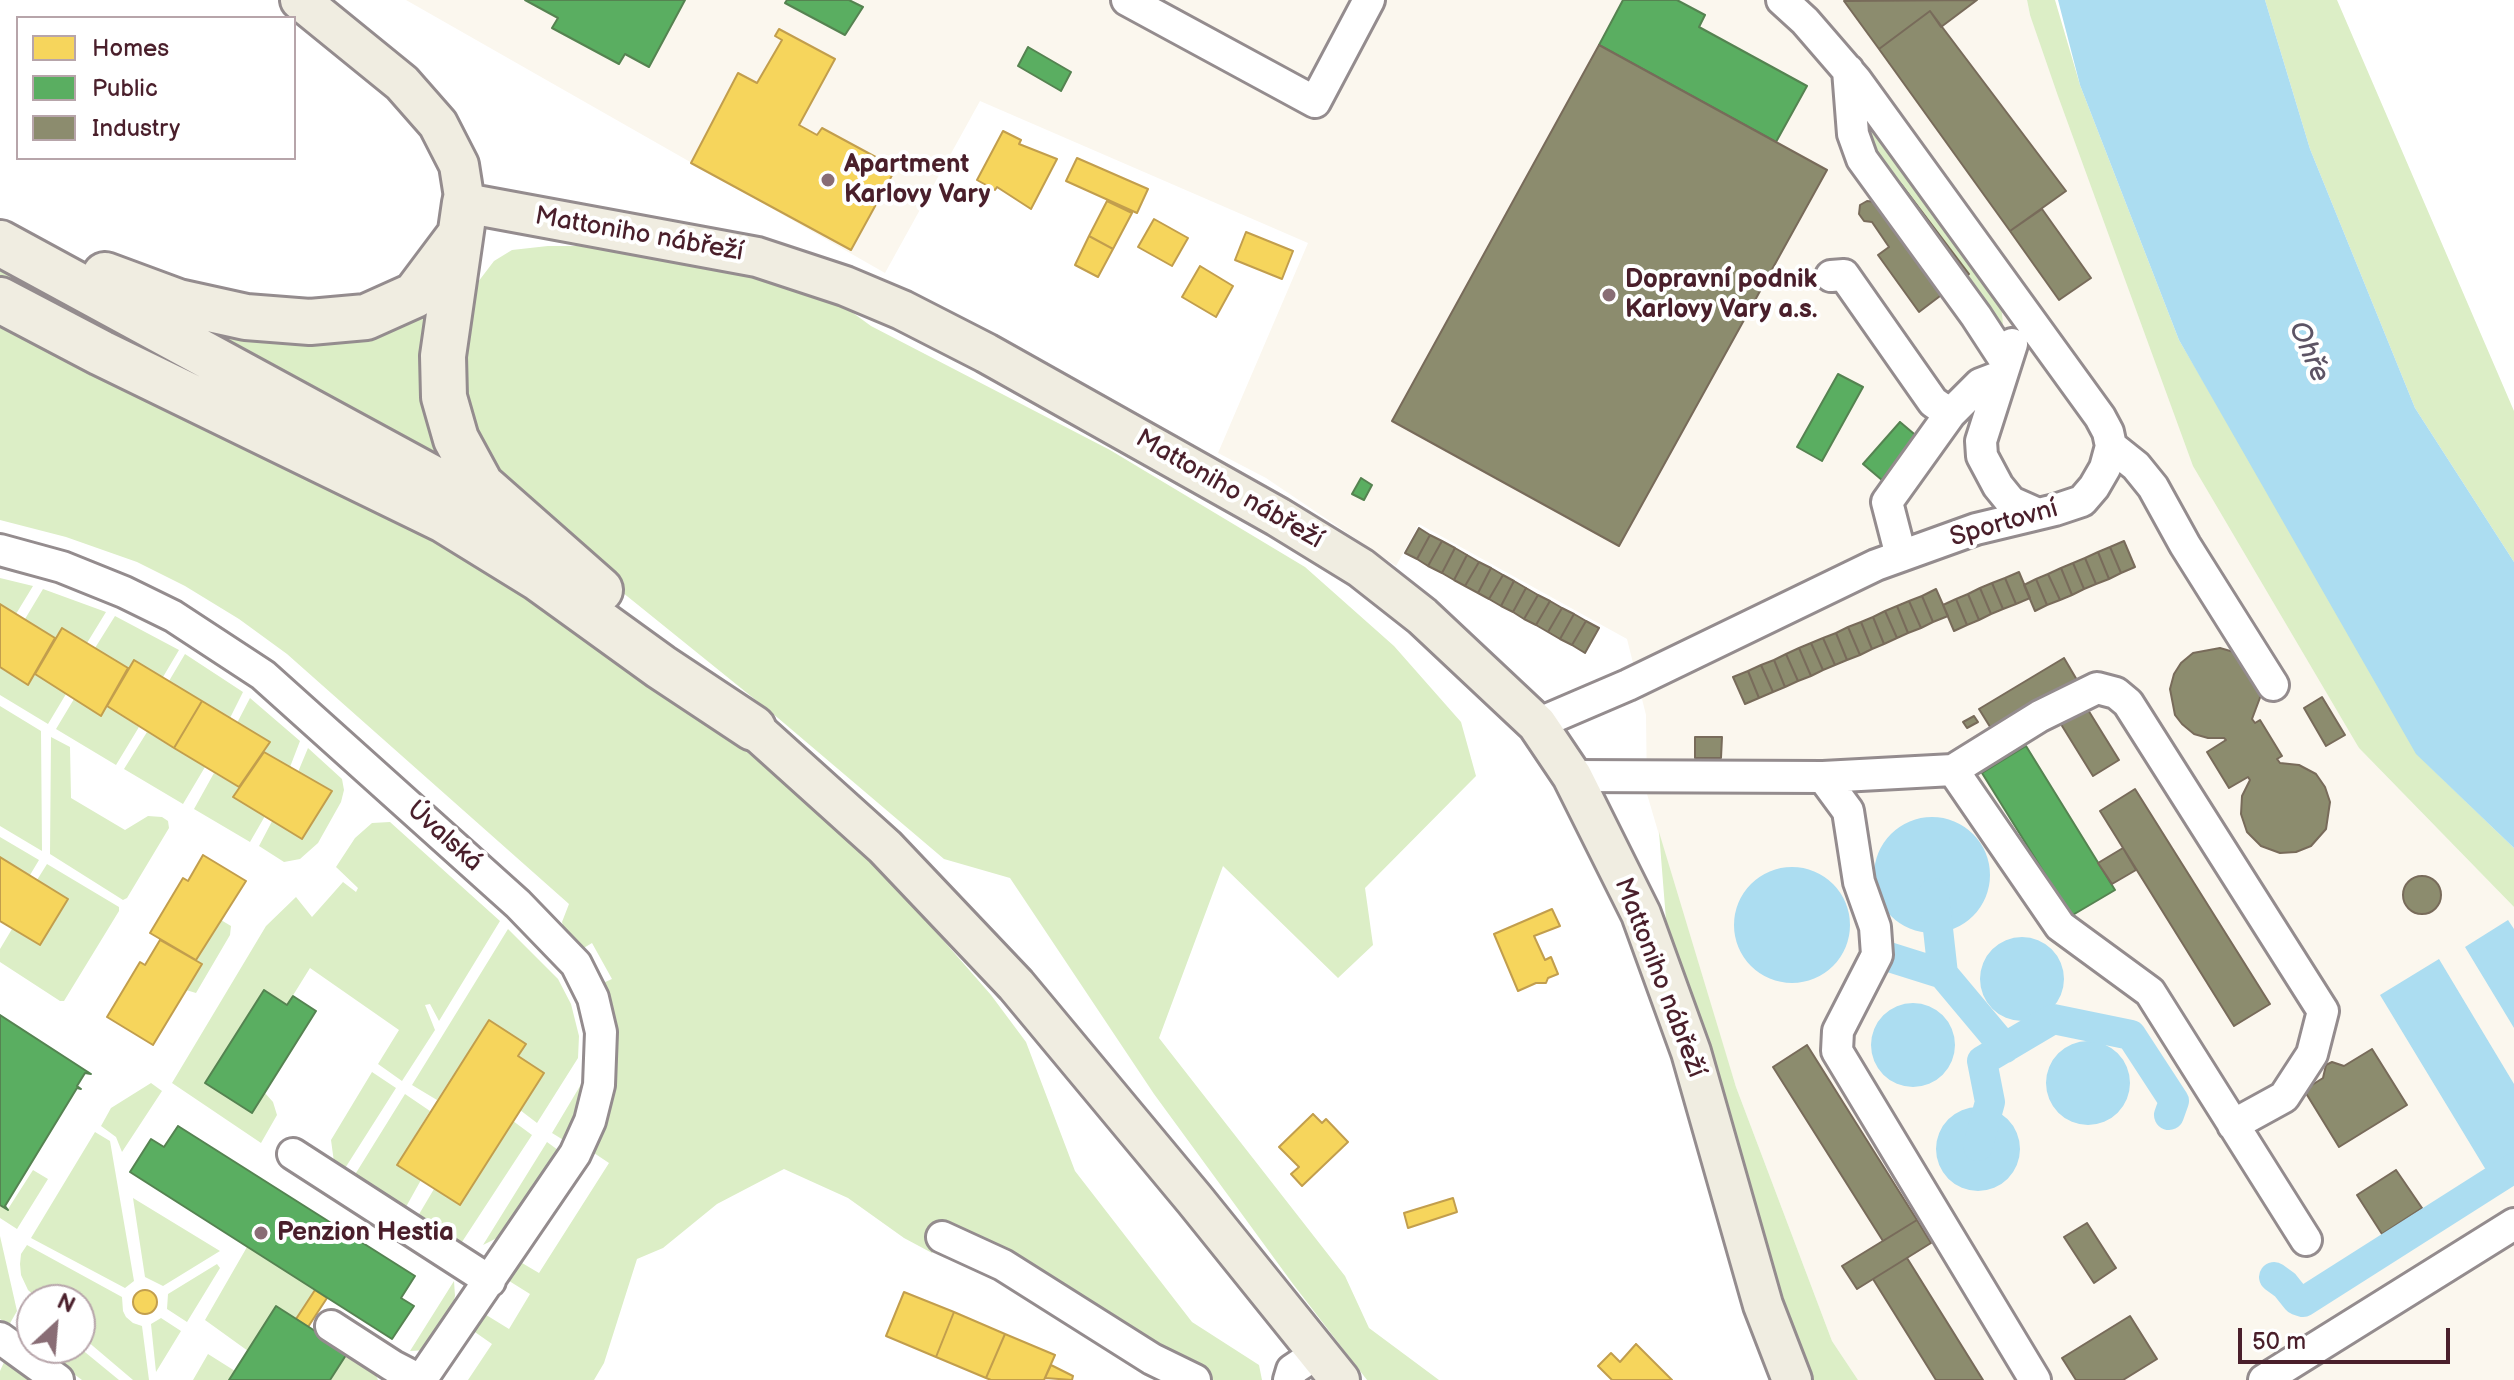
<!DOCTYPE html>
<html>
<head>
<meta charset="utf-8">
<style>
  body { margin:0 }
  #map { position:relative; width:2514px; height:1380px; overflow:hidden; background:#fff; font-family:"Balsamiq Sans",sans-serif }
  canvas { display:block }
  .legend { position:absolute; left:16px; top:16px; width:280px; height:144px; box-sizing:border-box; background:#fff; border:2px solid #b7a5aa; margin:0; padding:10px 14px; list-style:none; font-size:24px; color:#4a1f2b }
  .legend li { display:flex; align-items:center; gap:16px; height:40px }
  .legend b { width:40px; border:2px solid #b7a5aa }
  .north { position:absolute; left:16px; top:1284px; width:80px; height:80px; box-sizing:border-box; background:#fff; border:2px solid #b7a5aa; border-radius:50%; rotate:26deg; font-size:22px; font-weight:700; line-height:32px; text-align:center; color:#4a1f2b }
  .north::after { content:''; display:block; margin:auto; width:28px; height:36px; background:#896d75; clip-path:polygon(50% 0,100% 100%,50% 72%,0 100%) }
  .scale { position:absolute; left:2238px; top:1328px; width:212px; height:36px; box-sizing:border-box; border:4px solid #4a1f2b; border-top:0; padding-left:10px; font-size:24px; line-height:28px; white-space:nowrap; color:#4a1f2b; -webkit-text-stroke:6px #fff; paint-order:stroke }
</style>
</head>
<body>
<div id="map">
<canvas width="2514" height="1380"></canvas>
<ul class="legend">
<li><b style="height:22px;background:#f6d55c"></b>Homes</li>
<li><b style="height:22px;background:#5aae61"></b>Public</li>
<li><b style="height:22px;background:#8c8c6e"></b>Industry</li>
</ul>
<div class="north">N</div>
<div class="scale">50 m</div>
</div>
<script>
const c = document.querySelector('canvas').getContext('2d');
c.lineJoin = 'round';
function fillPath(path, color) { c.fillStyle = color; c.fill(path, 'evenodd'); }
const poly = rows => new Path2D(rows.map(r => 'M' + r).join(''));
function trace(path, color, width, dash) { c.strokeStyle = color; c.lineWidth = width; c.lineCap = dash ? 'butt' : 'round'; c.setLineDash(dash || []); c.stroke(path); }
function label(font, color, halo, rows, align = 'center') {
  c.font = font + ' "Balsamiq Sans",sans-serif'; c.lineWidth = 8; c.setLineDash([]); c.textBaseline = 'middle'; c.strokeStyle = halo; c.fillStyle = color; for (const [text, x, y, turn = 0] of rows) {
    c.save(); c.translate(x, y); c.rotate((+turn || 0) * Math.PI / 180); c.textAlign = isNaN(turn) ? turn : align; if (halo) c.strokeText(text, 0, 0); c.fillText(text, 0, 0); c.restore();
  }
}
fillPath(poly([
  [406,0,2027,0,2030,15,2359,748,2514,907,2514,1380,1858,1380,1832,1341,1736,1087,1692,947,1647,794,1646,715,1627,639,1419,524,1396,566,1266,478,1218,453,1308,243,980,101,885,273]
]), '#fbf7ee');
fillPath(poly([
  [2027,0,2055,0,2080,85,2179,340,2427,764,2514,848,2514,907,2359,748,2193,466,2058,96,2030,15],
  [2265,0,2337,0,2514,411,2514,562,2415,408,2310,149],
  [1863,116,2001,302,2003,325,1996,321,1964,278,1968,274,1902,184,1896,187,1872,155],
  [548,246,590,246,673,254,756,275,838,302,871,326,1110,450,1305,567,1394,646,1461,722,1476,776,1365,888,1373,945,1338,978,1223,866,1159,1038,1345,1276,1369,1328,1439,1380,1367,1380,1293,1284,1154,1094,1010,878,944,859,778,718,539,525,481,455,459,393,465,314,478,282,494,261,512,250],
  [0,265,263,407,87,325,0,278],
  [433,298,447,469,208,329],
  [0,323,448,542,726,734,830,823,902,893,991,995,1026,1042,1075,1171,1192,1322,1259,1365,1262,1380,1214,1380,1192,1375,945,1228,932,1253,904,1238,848,1198,784,1169,717,1204,663,1248,637,1259,604,1363,594,1380,468,1380,492,1344,472,1330,483,1313,509,1329,530,1294,506,1279,517,1260,539,1273,609,1163,588,1149,610,1111,616,1078,616,1032,603,983,612,979,592,943,582,949,564,929,562,922,569,904,287,654,239,619,185,586,137,562,66,537,0,520],
  [0,578,33,586,16,614,0,604],
  [43,589,106,612,87,643,62,628,55,638,25,619],
  [115,616,179,650,163,677,134,660,128,668,95,648],
  [185,654,243,692,230,718,169,681],
  [0,668,28,685,35,674,66,694,48,724,0,695],
  [250,698,300,741,290,767,264,752,270,742,237,723],
  [74,699,101,715,107,706,139,727,116,765,56,729],
  [0,706,41,731,42,851,0,826],
  [147,732,205,767,183,804,124,769],
  [51,737,70,747,71,798,125,830,148,816,162,817,168,821,169,828,127,898,123,900,50,854],
  [308,748,342,779,344,790,341,802,318,843,300,859,284,862,259,846,298,772],
  [214,773,239,787,233,797,265,816,250,842,194,809],
  [390,822,500,921,439,1021,430,1004,425,1005,435,1030,402,1081,378,1064,399,1030,310,968,287,1005,264,991,205,1083,252,1113,265,1093,273,1102,277,1115,261,1143,172,1083,266,926,296,897,312,917,343,882,356,892,358,888,336,867,355,838,372,823],
  [1659,832,1736,1087,1832,1341,1858,1380,1809,1380,1761,1249,1668,945],
  [0,837,39,860,30,875,0,857],
  [47,864,119,907,119,911,64,1001,60,1001,0,962,0,949,12,929,40,945,68,899,37,880],
  [221,920,231,926,230,935,196,993,186,990,202,964,196,960],
  [508,929,558,979,571,1004,579,1036,578,1058,537,1123,520,1110,518,1056,526,1044,489,1020,437,1100,412,1085],
  [589,1071,580,1109,565,1141,552,1133],
  [372,1072,396,1088,342,1173,334,1162,331,1140],
  [151,1083,162,1091,122,1152,116,1137,101,1126,111,1108],
  [405,1094,430,1111,397,1165,421,1180,402,1214,351,1181],
  [513,1121,532,1135,460,1245,415,1221,434,1189,460,1205],
  [95,1132,110,1141,134,1281,125,1288,31,1238],
  [547,1142,558,1150,509,1227,499,1237,483,1245],
  [33,1170,48,1179,17,1229,0,1218,0,1205,8,1209],
  [133,1198,220,1251,163,1286,145,1277],
  [0,1236,17,1311,9,1325,0,1319],
  [27,1245,122,1297,123,1311,126,1317,133,1323,142,1326,149,1380,133,1380,80,1335,80,1300,39,1300,28,1290,21,1275,20,1264,21,1254],
  [247,1247,315,1290,296,1319,276,1306,248,1351,205,1320],
  [217,1264,220,1268,187,1322,167,1309,168,1294],
  [454,1281,455,1296,449,1319,428,1350,410,1351],
  [161,1318,181,1331,156,1372,151,1324],
  [39,1348,80,1348,119,1380,82,1380],
  [348,1352,371,1364,378,1380,331,1380],
  [208,1354,235,1371,229,1380,193,1380],
  [5,1360,33,1380,0,1380,0,1371]
]), '#dceec6');
fillPath(poly([
  [2058,0,2265,0,2310,149,2415,408,2514,562,2514,848,2416,754,2179,340,2080,85],
  '1874 875a58 58 0 1 1 116 0a58 58 0 1 1-116 0Z',
  '1734 925a58 58 0 1 1 116 0a58 58 0 1 1-116 0Z',
  [2508,920,2514,929,2514,1028,2465,947],
  '1980 979a42 42 0 1 1 84 0a42 42 0 1 1-84 0Z',
  [2439,959,2514,1084,2514,1160,2489,1175,2380,995],
  '1871 1045a42 42 0 1 1 84 0a42 42 0 1 1-84 0Z',
  '2046 1083a42 42 0 1 1 84 0a42 42 0 1 1-84 0Z',
  '1936 1149a42 42 0 1 1 84 0a42 42 0 1 1-84 0Z'
]), '#acddf1');
const homes = poly([
  [779,29,835,59,799,125,817,135,822,128,896,168,851,250,691,163,738,73,757,83,782,40,775,36,779,29],
  [1003,131,1021,140,1019,144,1057,159,1031,209,997,187,995,190,977,180,1003,131],
  [1077,158,1148,189,1137,213,1066,181,1077,158],
  [1107,201,1132,213,1113,249,1089,236,1107,201],
  [1154,219,1188,238,1172,266,1138,247,1154,219],
  [1246,232,1293,251,1282,279,1235,260,1246,232],
  [1089,236,1113,249,1098,277,1075,265,1089,236],
  [1200,266,1233,286,1216,317,1182,297,1200,266],
  [0,604,55,638,28,685,0,667,0,604],
  [62,628,128,668,101,716,35,674,62,628],
  [134,660,202,701,174,748,107,706,134,660],
  [202,701,270,742,239,787,174,748,202,701],
  [264,752,332,791,302,839,233,797,264,752],
  [203,855,246,881,196,960,150,933,183,878,188,881,203,855],
  [0,857,68,899,40,945,0,921,0,857],
  [1552,909,1560,926,1534,936,1545,960,1551,957,1558,974,1548,978,1546,983,1536,983,1518,991,1494,934,1552,909],
  [160,940,202,964,153,1045,107,1017,140,962,145,965,160,940],
  [489,1020,526,1044,518,1056,544,1073,460,1205,397,1165,489,1020],
  [1313,1114,1322,1123,1326,1119,1348,1142,1302,1186,1291,1174,1299,1167,1279,1147,1313,1114],
  [1453,1198,1457,1212,1408,1228,1404,1213,1453,1198],
  '133 1302a12 12 0 1 1 24 0a12 12 0 1 1-24 0Z',
  [315,1290,327,1298,308,1327,296,1319,315,1290],
  [904,1292,954,1312,936,1357,886,1336,904,1292],
  [954,1312,1005,1334,986,1378,936,1357,954,1312],
  [1005,1334,1055,1355,1044,1380,991,1380,986,1378,1005,1334],
  [1636,1344,1672,1380,1612,1380,1598,1366,1611,1353,1620,1362,1636,1344],
  [1051,1365,1073,1376,1072,1380,1045,1378,1051,1365]
]);
fillPath(homes, '#f6d55c');
trace(homes, '#c29e4d', 2);
const public = poly([
  [525,0,685,0,649,67,625,54,619,64,552,28,558,18,525,0],
  [787,0,849,0,863,7,845,35,785,3,787,0],
  [1623,0,1677,0,1705,15,1699,27,1807,86,1776,142,1599,45,1623,0],
  [1028,47,1071,72,1061,91,1018,66,1028,47],
  [1838,374,1863,387,1822,461,1797,447,1838,374],
  [1900,422,1926,444,1889,486,1863,464,1900,422],
  [1361,478,1372,485,1364,500,1352,494,1361,478],
  [2026,746,2115,890,2071,916,1982,773,2026,746],
  [264,990,287,1005,293,996,316,1011,252,1113,205,1083,264,990],
  [0,1015,91,1074,85,1073,77,1086,81,1089,77,1088,5,1206,8,1210,0,1205,0,1015],
  [178,1126,415,1276,401,1298,414,1306,392,1339,130,1172,151,1139,164,1147,178,1126],
  [276,1306,348,1352,330,1380,229,1380,276,1306]
]);
fillPath(public, '#5aae61');
trace(public, '#558351', 2);
const industry = poly([
  [1977,0,1941,27,1930,11,1879,49,1844,1,1977,0],
  [1930,11,2066,191,2010,231,1879,49,1930,11],
  [1599,45,1827,170,1619,546,1392,421,1599,45],
  [1901,184,1969,274,1919,312,1878,255,1889,247,1872,222,1864,221,1859,214,1860,205,1867,201,1876,202,1901,184],
  [2042,209,2091,278,2059,300,2010,231,2042,209],
  [1419,528,1430,535,1417,559,1405,553,1419,528],
  [1430,535,1442,541,1428,566,1417,559,1430,535],
  [1442,541,1455,548,1442,573,1428,566,1442,541],
  [2124,541,2135,567,2121,573,2110,547,2124,541],
  [2110,547,2121,573,2109,579,2098,552,2110,547],
  [1455,548,1467,555,1454,580,1442,573,1455,548],
  [2098,552,2109,579,2096,584,2085,558,2098,552],
  [1467,555,1479,562,1465,586,1454,580,1467,555],
  [2085,558,2096,584,2084,589,2073,563,2085,558],
  [1479,562,1491,568,1478,593,1465,586,1479,562],
  [2073,563,2084,589,2072,595,2061,568,2073,563],
  [1491,568,1503,575,1489,599,1478,593,1491,568],
  [2061,568,2072,595,2060,600,2048,574,2061,568],
  [2019,572,2030,598,2016,604,2005,578,2019,572],
  [2048,574,2060,600,2047,605,2036,579,2048,574],
  [1503,575,1514,581,1501,606,1489,599,1503,575],
  [2005,578,2016,604,2003,609,1992,583,2005,578],
  [2036,579,2047,605,2035,611,2024,585,2036,579],
  [1514,581,1526,588,1513,612,1501,606,1514,581],
  [1992,583,2003,609,1991,614,1980,588,1992,583],
  [1526,588,1538,595,1524,619,1513,612,1526,588],
  [1980,588,1991,614,1979,620,1968,594,1980,588],
  [1936,589,1948,616,1933,622,1922,596,1936,589],
  [1968,594,1979,620,1967,625,1956,599,1968,594],
  [1538,595,1550,601,1536,625,1524,619,1538,595],
  [1922,596,1933,622,1921,628,1909,601,1922,596],
  [1956,599,1967,625,1954,631,1943,605,1956,599],
  [1550,601,1562,608,1548,632,1536,625,1550,601],
  [1909,601,1921,628,1908,633,1897,606,1909,601],
  [1897,606,1908,633,1897,638,1885,611,1897,606],
  [1562,608,1574,614,1560,639,1548,632,1562,608],
  [1885,611,1897,638,1884,644,1873,617,1885,611],
  [1574,614,1586,621,1572,645,1560,639,1574,614],
  [1873,617,1884,644,1872,649,1861,622,1873,617],
  [1586,621,1599,628,1585,653,1572,645,1586,621],
  [1861,622,1872,649,1860,655,1848,627,1861,622],
  [1848,627,1860,655,1847,660,1836,633,1848,627],
  [1836,633,1847,660,1835,665,1823,638,1836,633],
  [1823,638,1835,665,1823,670,1811,643,1823,638],
  [1811,643,1823,670,1811,676,1799,648,1811,643],
  [1799,648,1811,676,1798,681,1786,654,1799,648],
  [2220,648,2237,653,2259,679,2261,695,2252,719,2255,723,2260,720,2282,756,2277,759,2280,763,2299,765,2316,774,2325,787,2330,802,2326,829,2311,846,2296,852,2280,853,2261,846,2247,832,2241,814,2242,796,2250,780,2248,777,2229,788,2207,752,2226,740,2224,738,2208,738,2194,734,2182,724,2175,715,2170,689,2174,674,2181,663,2193,653,2220,648],
  [1786,654,1798,681,1785,687,1774,660,1786,654],
  [2064,658,2077,680,1992,730,1979,709,2064,658],
  [1774,660,1785,687,1773,692,1761,665,1774,660],
  [1761,665,1773,692,1759,698,1748,671,1761,665],
  [1748,671,1759,698,1745,704,1733,677,1748,671],
  [2322,697,2345,735,2326,746,2304,708,2322,697],
  [2085,705,2119,760,2093,776,2059,721,2085,705],
  [1974,716,1978,722,1967,728,1963,722,1974,716],
  [1695,737,1722,737,1721,758,1695,758,1695,737],
  [2135,789,2270,1004,2234,1026,2100,811,2135,789],
  [2123,848,2136,870,2112,884,2098,863,2123,848],
  '2403 895a19 19 0 1 1 38 0a19 19 0 1 1-38 0Z',
  [1807,1045,1917,1220,1883,1241,1773,1067,1807,1045],
  [2372,1049,2407,1105,2339,1147,2304,1090,2323,1078,2326,1065,2332,1062,2344,1066,2372,1049],
  [2396,1170,2422,1208,2382,1234,2357,1195,2396,1170],
  [1917,1220,1931,1243,1857,1289,1842,1266,1917,1220],
  [2087,1223,2116,1268,2094,1283,2064,1237,2087,1223],
  [1907,1258,1983,1380,1936,1380,1873,1279,1907,1258],
  [2130,1316,2157,1359,2123,1380,2076,1380,2062,1358,2130,1316]
]);
fillPath(industry, '#8c8c6e');
trace(industry, '#786b5a', 2);
trace(poly([
  [1934,893,1943,974,2005,1048],
  [1889,957,1943,974],
  [1978,1146,1990,1102,1982,1061,2053,1019,2131,1035,2174,1101,2169,1115],
  [2274,1277,2285,1285,2297,1300,2303,1302,2514,1168]
]), '#acddf1', 30);
const minor = poly([
  [1127,0,1315,102,1369,0],
  [1848,70,1853,134,1862,159,1976,316,2006,362],
  [1831,276,1844,275,1933,402,1950,414],
  [2012,344,1981,441,1982,456,1998,486,2011,502,2038,514],
  [2111,446,2136,466,2153,487,2185,545,2273,685],
  [0,550,62,567,124,592,173,616,263,675,518,904,576,964,593,998,601,1032,599,1085,590,1121,575,1154,421,1380],
  [1901,556,1887,502,1950,414,1980,384,2001,376],
  [1537,724,1628,685,1876,565,1976,529,2055,510,2082,501,2094,487,2105,468,2111,446,2108,432,2100,417,1856,80,1805,21,1782,0],
  [1953,770,2040,716,2097,688,2116,693,2128,703,2323,1011,2312,1054,2284,1097,2233,1125],
  [1572,776,1823,777,1848,811,1859,882,1875,927,1877,955,1838,1031,1837,1051,2035,1380],
  [1823,777,1953,770,2060,926,2150,992,2306,1240],
  [293,1154,490,1281],
  [942,1237,1003,1265,1152,1359,1195,1380],
  [331,1326,393,1366,420,1380],
  [0,1338,58,1380],
  [1289,1380,1292,1370,1319,1352],
  [2264,1380,2514,1224]
]);
const major = poly([
  [300,0,402,83,438,124,459,165,465,203,757,257,845,286,902,310,986,353,1278,517,1361,568,1422,616,1537,724,1572,776,1641,914,1691,1052,1763,1305,1792,1380],
  [753,728,885,847,1016,985,1195,1200,1340,1380]
]);
const highway = poly([
  [465,203,443,356,444,397,456,439,481,485,600,590],
  [0,243,478,503,498,516],
  [105,275,178,302,246,317,310,322,366,317,415,295,457,239],
  [0,300,101,353,444,520,538,578,661,667,753,728]
]);
trace(minor, '#948c8e', 36);
trace(major, '#948c8e', 44);
trace(highway, '#948c8e', 50);
trace(minor, '#fff', 30);
trace(major, '#f0ede1', 38);
trace(highway, '#f0ede1', 44);
for (const [x, y, r, color] of [
  [828,180,8,"#896d75"],
  [1609,295,8,"#896d75"],
  [261,1233,8,"#896d75"]
]) { const dot = new Path2D(); dot.arc(x, y, r, 0, 2 * Math.PI); c.fillStyle = color; c.fill(dot); trace(dot, '#fff', 3); }
label('bold 26px', '#4a1f2b', '#fff', [
  ["Apartment",844,165],
  ["Karlovy Vary",844,195],
  ["Dopravní podnik",1625,280],
  ["Karlovy Vary a.s.",1625,310],
  ["Penzion Hestia",277,1233]
], 'left');
label('26px', '#4a1f2b', '#fff', [
  ["Mattoniho nábřeží",639,235,10],
  ["Mattoniho nábřeží",1229,490,30],
  ["Sportovní",2004,524,-16],
  ["Úvalská",444,837,42],
  ["Mattoniho nábřeží",1659,978,69]
]);
label('italic 28px', '#5d5465', '#fff', [
  ["Ohře",2308,352,67]
]);
</script>
</body>
</html>
